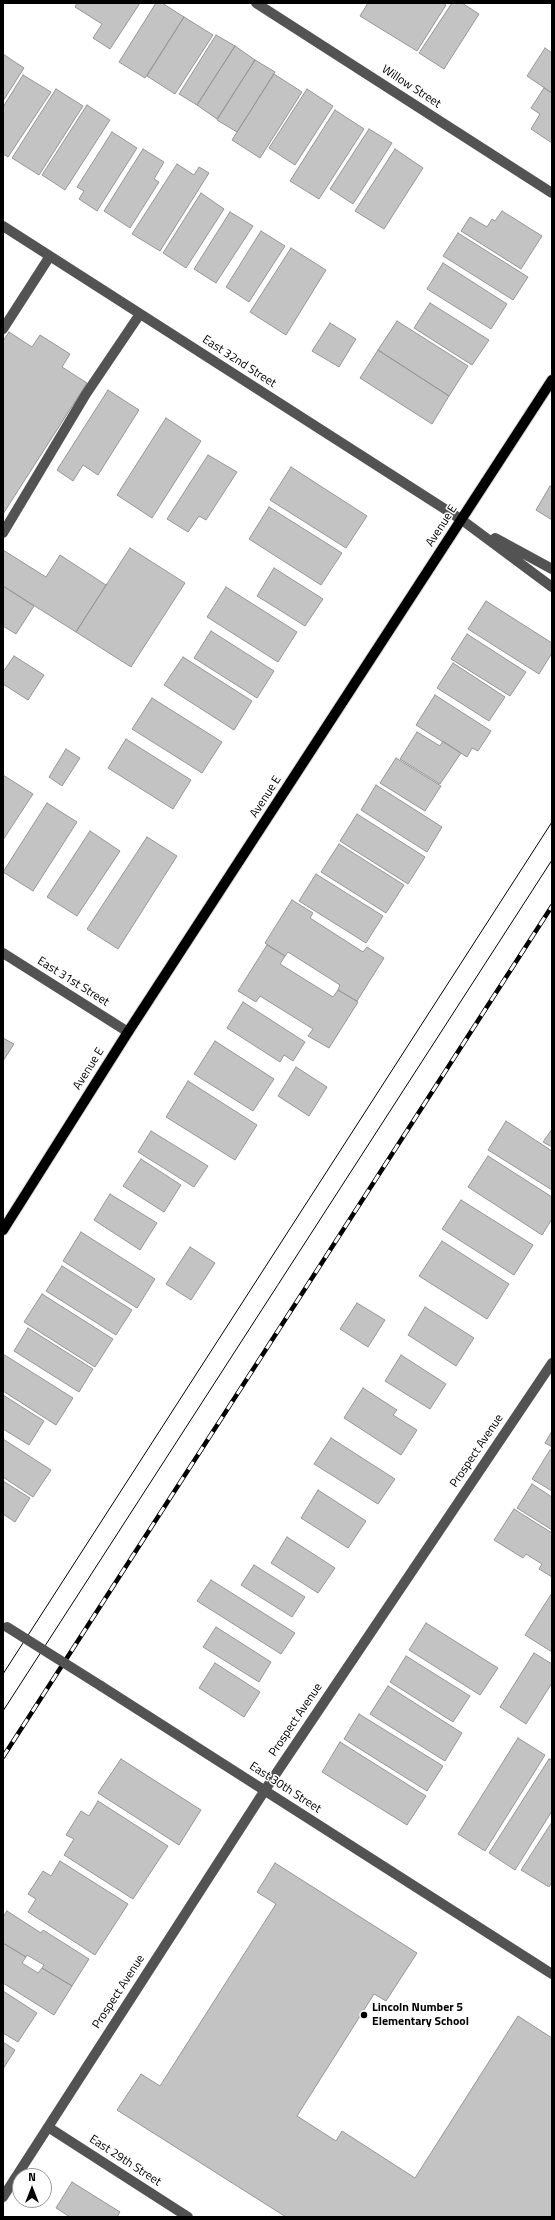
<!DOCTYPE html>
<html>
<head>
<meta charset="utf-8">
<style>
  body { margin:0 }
  #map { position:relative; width:555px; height:2220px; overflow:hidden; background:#fff; font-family:"Titillium Web",sans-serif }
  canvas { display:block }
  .frame { position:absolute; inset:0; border:4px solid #000; pointer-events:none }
  .north { position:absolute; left:12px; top:2168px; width:40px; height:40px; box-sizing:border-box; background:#fff; border:1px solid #999; border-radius:50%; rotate:0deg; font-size:11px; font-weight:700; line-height:16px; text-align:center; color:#000 }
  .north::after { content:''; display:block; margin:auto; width:14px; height:18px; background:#000; clip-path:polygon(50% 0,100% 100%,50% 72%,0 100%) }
</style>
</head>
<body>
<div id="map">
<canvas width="555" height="2220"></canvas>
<div class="frame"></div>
<div class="north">N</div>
</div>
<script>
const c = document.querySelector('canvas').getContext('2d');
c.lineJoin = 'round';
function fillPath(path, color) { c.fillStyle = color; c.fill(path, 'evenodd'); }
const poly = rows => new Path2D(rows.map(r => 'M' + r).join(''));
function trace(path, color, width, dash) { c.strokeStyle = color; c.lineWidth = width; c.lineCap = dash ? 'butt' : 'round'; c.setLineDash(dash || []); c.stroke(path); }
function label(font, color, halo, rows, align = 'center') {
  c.font = font + ' "Titillium Web",sans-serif'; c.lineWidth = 3; c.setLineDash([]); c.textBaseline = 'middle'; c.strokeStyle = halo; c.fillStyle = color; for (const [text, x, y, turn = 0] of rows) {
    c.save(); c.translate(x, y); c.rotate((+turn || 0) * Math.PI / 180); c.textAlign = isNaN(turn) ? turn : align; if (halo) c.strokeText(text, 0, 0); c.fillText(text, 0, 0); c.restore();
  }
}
const building = poly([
  [77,3,140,3,110,49,93,38,102,24,75,7,77,3],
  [156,3,162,3,184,17,145,78,119,62,156,3],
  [368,3,443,3,446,5,417,51,360,16,368,3],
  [452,3,462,3,479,14,444,69,419,53,452,3],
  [184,17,213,35,175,94,147,76,184,17],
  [216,35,235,46,197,105,179,94,216,35],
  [235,46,255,60,217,119,197,105,235,46],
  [545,48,552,53,552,93,527,76,545,48],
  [3,54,24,68,3,101,3,54],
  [255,60,275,72,237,132,217,120,255,60],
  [274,74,302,92,260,158,232,140,274,74],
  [23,75,51,92,8,157,3,154,3,107,23,75],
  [544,88,552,93,552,143,531,129,540,114,531,108,544,88],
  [56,89,83,106,39,175,12,158,56,89],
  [307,89,333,106,295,165,269,148,307,89],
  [87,105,110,120,65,190,42,175,87,105],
  [335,110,364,129,319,199,290,181,335,110],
  [369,129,392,143,353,204,330,189,369,129],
  [112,132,137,148,97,211,79,199,84,191,77,187,112,132],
  [143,149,164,162,154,179,159,182,130,228,104,211,143,149],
  [395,149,423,168,384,229,355,211,395,149],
  [177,164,194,175,199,167,209,173,160,251,132,234,177,164],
  [201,193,224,209,186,268,163,253,201,193],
  [502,211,542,236,521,269,461,231,470,217,487,227,492,219,495,221,502,211],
  [230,212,253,226,216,283,194,269,230,212],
  [261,231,285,246,249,302,226,287,261,231],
  [458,233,528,277,513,300,443,256,458,233],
  [291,248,326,270,286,335,250,312,291,248],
  [443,263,507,304,491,329,427,289,443,263],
  [430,303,489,340,472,365,414,328,430,303],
  [397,321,468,366,449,396,378,350,397,321],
  [330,323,356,339,339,367,312,351,330,323],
  [9,332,32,347,40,335,70,354,62,367,87,383,3,514,3,341,9,332],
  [378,350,449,396,432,424,360,378,378,350],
  [108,390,139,410,98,475,83,465,73,481,57,470,108,390],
  [166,418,201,441,152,518,117,495,166,418],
  [208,455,237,472,206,520,199,516,188,532,167,519,208,455],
  [291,467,367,516,346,548,270,500,291,467],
  [550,486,552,488,552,520,536,510,550,486],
  [269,507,342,553,321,585,249,539,269,507],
  [130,548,185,583,131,667,76,632,130,548],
  [3,550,46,577,60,555,106,585,76,632,3,586,3,550],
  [274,568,323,599,305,626,257,596,274,568],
  [3,586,34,606,16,634,3,626,3,586],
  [226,587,297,632,278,662,207,617,226,587],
  [486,601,552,643,552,653,539,674,468,629,486,601],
  [211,631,274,671,257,698,194,658,211,631],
  [467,634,526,672,510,696,451,659,467,634],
  [14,656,44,675,28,700,3,684,3,672,14,656],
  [183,657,252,701,234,730,164,685,183,657],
  [453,663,505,697,489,721,437,688,453,663],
  [435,695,491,731,478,751,472,748,467,757,416,725,435,695],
  [152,698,222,742,202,773,132,729,152,698],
  [417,732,440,746,443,741,461,753,440,784,400,759,417,732],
  [126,739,191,780,173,809,108,768,126,739],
  [66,749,80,758,62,786,49,777,66,749],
  [396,758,441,786,425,811,380,783,396,758],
  [3,775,33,794,3,840,3,775],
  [376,785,442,827,427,852,361,810,376,785],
  [47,803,77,822,33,891,3,872,47,803],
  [357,814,425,857,408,884,340,841,357,814],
  [90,831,120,851,77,916,47,897,90,831],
  [147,837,177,856,118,949,87,929,147,837],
  [339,844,404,885,386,913,321,872,339,844],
  [316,874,383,916,366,943,299,901,316,874],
  [292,900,313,913,310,918,363,952,367,947,384,958,357,1001,338,990,340,985,288,952,285,956,265,943,292,900],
  [267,945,285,956,280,964,333,997,338,990,358,1002,329,1048,308,1036,313,1029,260,996,256,1002,238,991,267,945],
  [243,1002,305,1042,293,1061,284,1055,280,1062,227,1028,243,1002],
  [3,1038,14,1044,3,1061,3,1038],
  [215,1041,274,1079,253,1111,194,1074,215,1041],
  [296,1067,327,1087,309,1116,278,1096,296,1067],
  [188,1081,257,1125,235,1160,166,1117,188,1081],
  [506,1121,552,1151,552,1190,488,1150,506,1121],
  [552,1129,552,1147,543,1142,552,1129],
  [151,1131,208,1166,194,1187,138,1152,151,1131],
  [488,1156,552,1197,552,1219,542,1235,468,1187,488,1156],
  [141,1159,181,1185,164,1212,123,1186,141,1159],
  [110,1194,157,1223,140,1250,94,1220,110,1194],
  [461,1200,533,1245,514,1275,442,1229,461,1200],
  [81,1232,155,1279,137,1308,63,1261,81,1232],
  [442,1241,509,1284,487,1319,419,1276,442,1241],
  [190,1247,215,1263,191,1300,166,1284,190,1247],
  [62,1266,132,1310,116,1335,46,1291,62,1266],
  [42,1294,113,1339,95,1367,24,1322,42,1294],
  [357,1303,385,1320,368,1347,340,1329,357,1303],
  [425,1307,474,1338,456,1366,408,1335,425,1307],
  [28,1328,93,1369,79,1392,14,1351,28,1328],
  [3,1354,73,1398,56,1425,3,1391,3,1354],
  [401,1355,446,1384,430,1409,385,1381,401,1355],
  [363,1388,397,1410,393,1415,417,1430,401,1455,344,1418,363,1388],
  [3,1395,44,1421,29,1445,3,1429,3,1395],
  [552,1431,552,1447,545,1443,552,1431],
  [331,1438,395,1479,378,1504,314,1464,331,1438],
  [3,1439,51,1470,33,1497,3,1477,3,1439],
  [550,1450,552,1451,552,1491,532,1479,550,1450],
  [3,1481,30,1498,15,1522,3,1514,3,1481],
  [532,1484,552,1497,552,1530,517,1508,532,1484],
  [318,1490,366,1521,348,1548,301,1518,318,1490],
  [514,1509,552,1533,552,1577,539,1569,542,1564,526,1554,523,1558,494,1540,514,1509],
  [287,1537,335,1568,318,1593,271,1563,287,1537],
  [254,1565,305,1597,292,1617,241,1585,254,1565],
  [211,1580,295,1633,281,1654,197,1601,211,1580],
  [552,1593,552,1652,525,1635,552,1593],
  [426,1623,498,1668,480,1695,409,1650,426,1623],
  [216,1627,271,1662,259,1682,203,1647,216,1627],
  [534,1653,552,1664,552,1683,526,1724,500,1707,534,1653],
  [406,1656,470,1696,453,1722,390,1682,406,1656],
  [215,1663,260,1692,244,1717,199,1688,215,1663],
  [388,1686,462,1733,445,1761,370,1714,388,1686],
  [359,1714,443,1766,427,1791,344,1739,359,1714],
  [518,1738,545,1755,485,1851,458,1834,518,1738],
  [340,1742,426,1796,407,1825,322,1772,340,1742],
  [121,1759,201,1810,179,1845,98,1793,121,1759],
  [549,1759,552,1760,552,1811,515,1870,489,1853,549,1759],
  [98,1801,168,1846,133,1899,64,1855,74,1839,66,1835,81,1811,89,1816,98,1801],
  [552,1822,552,1882,549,1887,521,1870,552,1822],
  [60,1861,128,1904,95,1955,28,1912,36,1899,28,1894,43,1871,51,1876,60,1861],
  [275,1863,417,1953,386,2001,374,1994,297,2116,336,2141,342,2131,415,2178,518,2016,552,2038,552,2217,286,2217,117,2110,141,2074,160,2086,276,1904,257,1892,275,1863],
  [7,1911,41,1933,43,1930,89,1959,72,1986,42,1968,44,1965,27,1955,26,1957,3,1943,3,1917,7,1911],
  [3,1943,26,1957,22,1963,38,1973,42,1968,72,1986,54,2015,3,1983,3,1943],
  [3,1991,37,2013,18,2042,3,2033,3,1991],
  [3,2042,15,2050,3,2069,3,2042],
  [72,2182,120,2212,117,2217,70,2217,56,2208,72,2182]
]);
fillPath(building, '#c3c3c3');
trace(building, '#979797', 1);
const major = poly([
  [3,1230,128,1032,552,380]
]);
trace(major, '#dbdbdb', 12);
trace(poly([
  [256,3,552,193],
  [3,226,462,520,552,587],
  [3,329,50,256],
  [3,533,86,394,140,314],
  [495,538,552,569],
  [3,953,128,1032],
  [101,1686,552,1974],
  [48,2127,188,2217],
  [3,2197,265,1790,552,1363]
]), '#535353', 10);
trace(major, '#000', 10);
trace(poly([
  [3,1674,552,822],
  [3,1711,552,860]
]), '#000', 1);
const rail = poly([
  [3,1757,552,906]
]);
trace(rail, '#000', 4.5);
trace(rail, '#fff', 3, [9]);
trace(poly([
  [7,1627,101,1686]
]), '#535353', 10);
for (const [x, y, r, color] of [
  [364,2015,4,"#000"]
]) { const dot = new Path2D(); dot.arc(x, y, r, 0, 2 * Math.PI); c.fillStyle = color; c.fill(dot); trace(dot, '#fff', 1.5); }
label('12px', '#000', '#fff', [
  ["Willow Street",411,87,33],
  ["East 32nd Street",239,362,33],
  ["Avenue E",442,526,-57],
  ["Avenue E",266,797,-57],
  ["East 31st Street",73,982,32],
  ["Avenue E",89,1069,-58],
  ["Prospect Avenue",477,1451,-56],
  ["Prospect Avenue",296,1720,-56],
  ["East 30th Street",285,1788,33],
  ["Prospect Avenue",119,1992,-57],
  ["East 29th Street",125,2161,33]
]);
label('bold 12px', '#000', '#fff', [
  ["Lincoln Number 5",372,2008],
  ["Elementary School",372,2022]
], 'left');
</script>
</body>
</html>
